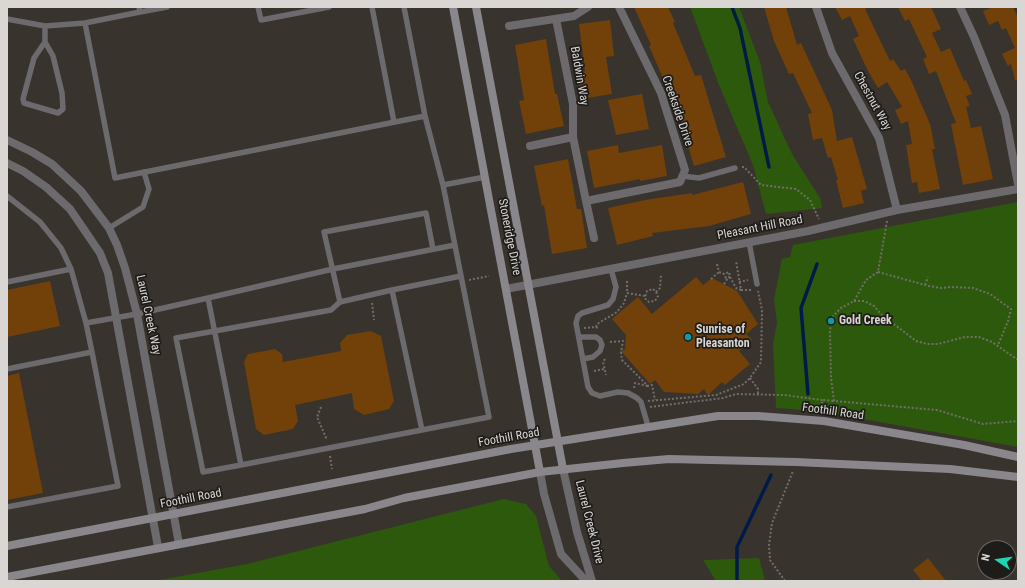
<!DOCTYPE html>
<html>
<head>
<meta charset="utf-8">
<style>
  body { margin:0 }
  #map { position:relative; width:1025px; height:588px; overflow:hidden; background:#39332e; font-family:"Roboto Condensed",sans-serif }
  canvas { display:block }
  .frame { position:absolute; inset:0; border:8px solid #dad6d3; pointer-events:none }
  .north { position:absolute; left:977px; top:540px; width:40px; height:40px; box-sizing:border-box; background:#1e1c19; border:1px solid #696663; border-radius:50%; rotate:283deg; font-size:11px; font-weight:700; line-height:16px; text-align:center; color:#dad6d3 }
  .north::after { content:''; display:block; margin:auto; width:14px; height:18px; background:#1dd5b1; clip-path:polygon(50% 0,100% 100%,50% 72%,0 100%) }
</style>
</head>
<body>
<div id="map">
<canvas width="1025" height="588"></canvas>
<div class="frame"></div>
<div class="north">N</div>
</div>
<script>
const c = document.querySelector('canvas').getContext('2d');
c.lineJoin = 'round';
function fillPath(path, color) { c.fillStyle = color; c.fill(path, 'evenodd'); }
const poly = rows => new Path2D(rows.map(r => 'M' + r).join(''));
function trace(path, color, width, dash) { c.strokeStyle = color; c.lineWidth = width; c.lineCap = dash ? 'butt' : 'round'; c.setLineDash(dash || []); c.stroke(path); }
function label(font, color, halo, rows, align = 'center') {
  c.font = font + ' "Roboto Condensed",sans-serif'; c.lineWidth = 3.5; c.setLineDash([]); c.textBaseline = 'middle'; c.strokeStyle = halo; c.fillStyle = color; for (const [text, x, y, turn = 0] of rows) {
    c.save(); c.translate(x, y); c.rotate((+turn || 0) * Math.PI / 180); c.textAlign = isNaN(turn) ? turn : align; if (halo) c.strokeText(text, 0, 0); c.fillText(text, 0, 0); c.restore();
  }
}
fillPath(poly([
  [690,7,739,7,760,62,768,102,792,154,820,198,822,208,766,214,753,165,719,85],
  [1018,202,1018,447,819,411,776,408,773,344,777,323,774,300,782,259,790,257,793,245],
  [504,499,526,504,536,516,549,566,562,581,154,581,247,564],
  [759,558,765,581,716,581,703,560]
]), '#2d590c');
trace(poly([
  [732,7,740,28,769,167],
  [808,394,801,308,817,264],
  [737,581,737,547,771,475]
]), '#011b49', 3.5);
fillPath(poly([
  [634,7,668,7,675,22,673,23,695,76,701,75,726,157,694,166,667,76,663,78,649,46,651,45],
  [764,7,786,7,797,45,801,43,832,110,837,141,852,137,867,189,861,191,864,203,843,208,836,180,838,180,831,157,828,158,822,138,813,140,808,114,812,113,793,73,789,74,774,41],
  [835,7,869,7,865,9,890,61,893,59,901,71,905,69,911,80,930,124,935,149,932,149,940,189,919,193,917,182,912,183,906,145,912,144,908,121,901,124,895,110,902,107,887,82,878,88,868,71,853,39,859,36,850,16,842,20],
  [898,7,931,7,941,29,932,33,941,52,950,48,964,81,966,80,972,94,966,96,970,106,966,107,971,128,981,126,993,179,963,185,951,124,956,123,936,71,929,74,923,59,927,57,909,19,905,21],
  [993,7,1013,7,1018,18,1018,80,1015,80,1011,64,1008,66,1002,54,1015,48,1006,28,1002,30,998,21,989,25,983,11],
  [610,20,614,56,606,57,612,94,581,99,577,73,585,71,579,24],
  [546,39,555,94,557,94,564,126,526,134,519,101,524,100,515,45],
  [642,94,649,129,616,135,608,100],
  [618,145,619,153,662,145,667,176,640,181,640,179,594,188,587,151],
  [568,159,577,209,581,209,587,248,552,254,544,205,542,206,534,166],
  [743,182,751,214,709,226,652,233,653,236,617,245,608,208,645,200,692,193,692,195],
  [696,277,703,285,712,278,737,291,758,324,746,334,752,340,739,351,750,364,725,385,722,382,708,395,704,389,698,394,664,392,655,380,650,384,621,351,625,349,626,335,612,319,638,297,652,314],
  [50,281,60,326,7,337,7,290],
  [371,331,381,336,394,401,389,409,364,415,354,409,352,393,295,405,298,421,293,429,264,435,256,429,244,362,248,354,275,349,282,354,283,362,341,351,340,343,347,335],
  [19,373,43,493,7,500,7,376],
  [928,558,946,581,922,581,913,570]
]), '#714109');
trace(poly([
  [742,167,744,167,761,185,796,189,810,200,819,219],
  [887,221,878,272,866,280,854,301,841,308,833,316,830,330,831,378,834,401,937,410,983,424,1018,421],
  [717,264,719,272],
  [719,272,724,274,726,278,730,277,729,272,724,274],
  [878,272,929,286,941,288,951,287,973,288,990,294,1011,309,1008,321,998,345],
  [730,277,736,288,741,290,736,261],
  [711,279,719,272],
  [469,280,489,276],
  [627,281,627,293,645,296],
  [739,282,748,280],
  [724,284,728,278],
  [925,285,928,277],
  [741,290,751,290],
  [656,292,658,296,655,301,649,302,646,300,645,297,647,291,653,289,656,292,660,288,661,275],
  [854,301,864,301,874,306,882,315,916,341,927,344,938,344,965,337,979,337,992,342,1018,360],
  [372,303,374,320],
  [596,327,597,324,617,312,624,303,627,293],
  [584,328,596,327,599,329],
  [610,342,623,341,621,352,622,360,648,386,652,385,655,400],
  [605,359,603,362,606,375],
  [594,371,604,369],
  [750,378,758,389,758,394],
  [634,388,635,383,648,386],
  [648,401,716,395,744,384,750,378,761,362,762,310,758,291],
  [321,407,317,417,327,440],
  [650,407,723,398,736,394,784,395,823,400],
  [819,411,823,400,834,401],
  [330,456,332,469],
  [785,581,770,560,769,545,772,523,793,471]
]), '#736e6a', 2, [2, 2]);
trace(poly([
  [139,7,140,12,167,7],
  [258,7,261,20,329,7],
  [372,7,394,122],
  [7,19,45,26,85,23,140,12],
  [85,23,115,178,425,116,404,7],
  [45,26,45,42,53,56,62,93,63,109,58,113,24,103,23,99,34,58,45,42],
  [425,116,443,185],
  [682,176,699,178,735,168],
  [7,196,40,222,61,248,71,269,86,323],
  [109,228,143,207,149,189,144,172],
  [749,242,757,284],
  [611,269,616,287,613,299,608,305,582,313,578,316,576,323,588,387,592,393,600,396,618,392,628,393,637,398,641,402,648,426],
  [7,282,71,269],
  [208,298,333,269,455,245],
  [340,302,324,232,426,213,433,249],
  [579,337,596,337,600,340,602,345,600,351,593,357,583,359],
  [7,369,92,352,86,323,137,314,208,298,241,465,489,417,443,185,485,177],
  [422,430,392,290,461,276],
  [241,465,203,472,176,338,331,310,340,302,392,290],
  [7,507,118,486,92,352]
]), '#6c6a6d', 5.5);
trace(poly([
  [816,7,832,53,879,138,897,210],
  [960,7,974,37,1005,115,1018,184],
  [556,19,573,104,573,137,586,201,680,182,685,170,661,93,619,7],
  [509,26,574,16,588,7],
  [7,140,32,152,52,164,81,191,109,228,117,245,125,268,137,314,179,544],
  [530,146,573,137],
  [7,163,23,171,46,187,70,209,100,253,108,273,158,547],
  [586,201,594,238],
  [506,289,808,231,897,210,1018,189],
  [563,469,577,532,592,581],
  [540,472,544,494,561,554,586,581]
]), '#6c6a6d', 8);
trace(poly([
  [453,7,540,472],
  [476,7,563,469],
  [7,546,511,449,718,416,758,416,824,421,964,445,1018,457],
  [7,577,365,509,404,498,540,472,623,463,669,459,796,462,950,469,1018,477]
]), '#8a878c', 8);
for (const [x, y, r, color] of [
  [831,321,4,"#0f9aa8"],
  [688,337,4,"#0f9aa8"]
]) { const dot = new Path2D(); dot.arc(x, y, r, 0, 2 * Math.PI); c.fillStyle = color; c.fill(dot); trace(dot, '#1e1c19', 1.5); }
label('12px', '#dad6d3', '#1e1c19', [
  ["Baldwin Way",579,76,80],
  ["Chestnut Way",872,101,61],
  ["Creekside Drive",677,111,71],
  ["Pleasant Hill Road",760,228,-11],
  ["Stoneridge Drive",509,237,79],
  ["Laurel Creek Way",148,315,78],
  ["Foothill Road",833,412,8],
  ["Foothill Road",509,438,-10],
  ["Foothill Road",191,499,-11],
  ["Laurel Creek Drive",589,522,76]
]);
label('bold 12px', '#dad6d3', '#1e1c19', [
  ["Gold Creek",839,321],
  ["Sunrise of",696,330],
  ["Pleasanton",696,344]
], 'left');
</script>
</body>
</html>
